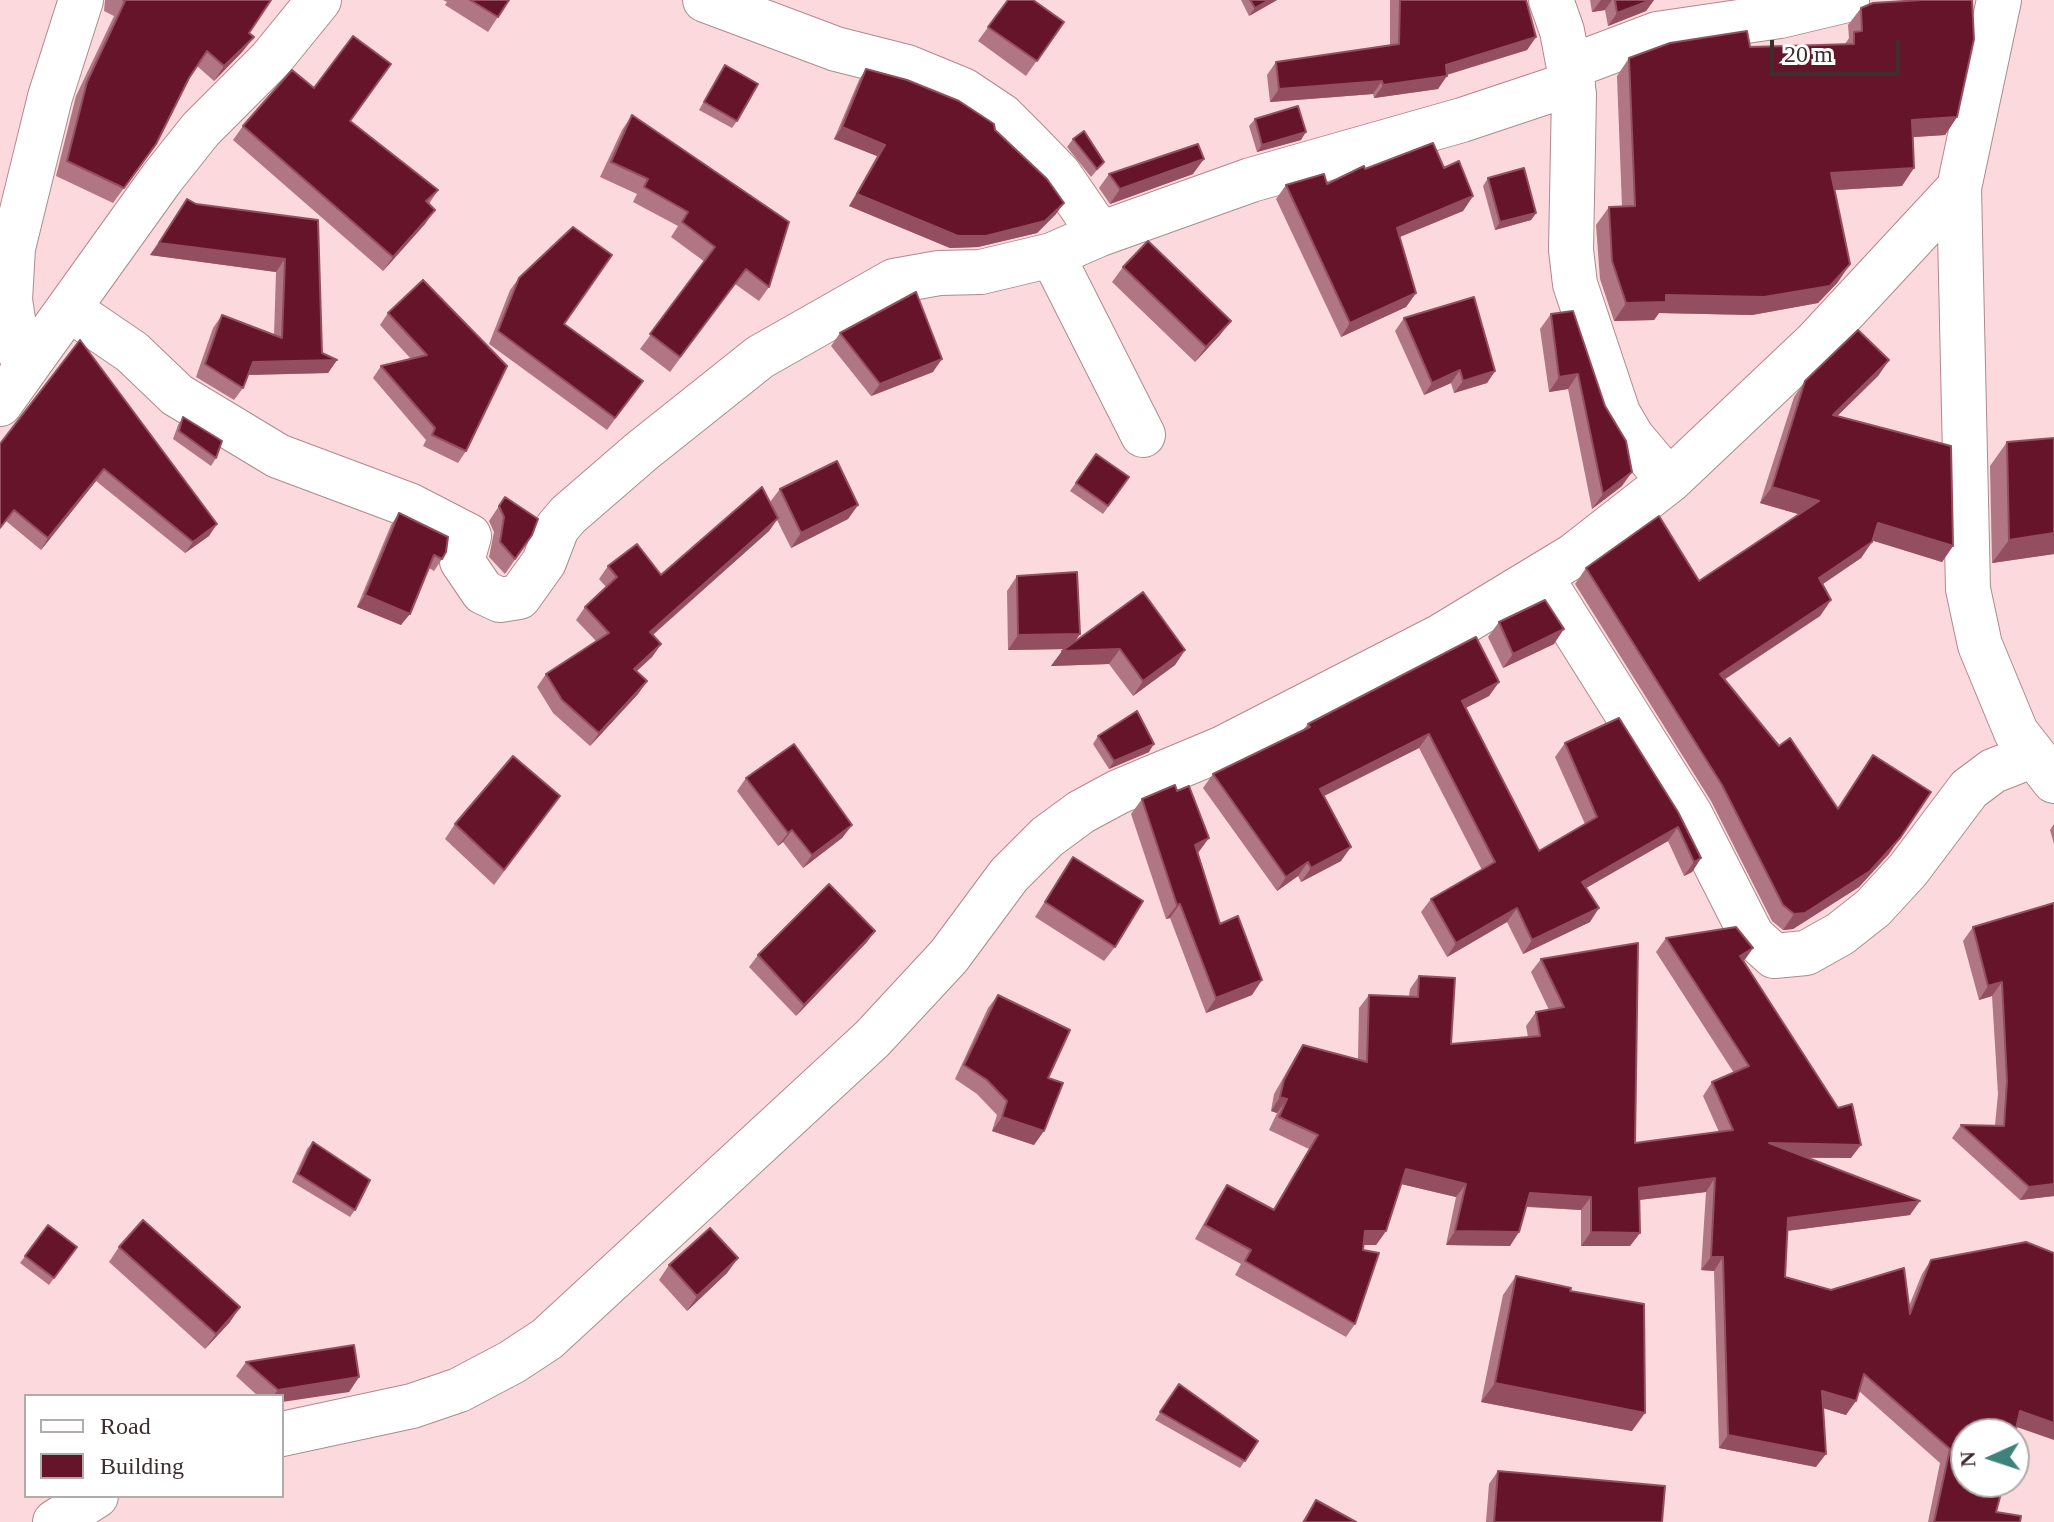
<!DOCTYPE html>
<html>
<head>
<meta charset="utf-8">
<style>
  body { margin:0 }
  #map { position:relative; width:2054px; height:1522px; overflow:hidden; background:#fcd9dd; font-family:"Times New Roman",serif }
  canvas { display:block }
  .legend { position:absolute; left:24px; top:1394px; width:260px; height:104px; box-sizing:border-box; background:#fff; border:2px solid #b2abac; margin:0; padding:10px 14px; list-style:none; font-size:24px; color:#3e2d2f }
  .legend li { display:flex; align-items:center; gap:16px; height:40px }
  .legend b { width:40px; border:2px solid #b2abac }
  .north { position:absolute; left:1950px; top:1418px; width:80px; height:80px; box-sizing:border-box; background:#fff; border:2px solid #b2abac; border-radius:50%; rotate:267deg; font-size:22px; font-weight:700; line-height:32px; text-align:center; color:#3e2d2f }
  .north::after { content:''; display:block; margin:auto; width:28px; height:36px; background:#3e837a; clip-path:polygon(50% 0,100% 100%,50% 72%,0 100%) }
  .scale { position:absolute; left:1770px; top:40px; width:130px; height:36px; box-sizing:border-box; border:4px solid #3e2d2f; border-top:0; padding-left:10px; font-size:24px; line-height:28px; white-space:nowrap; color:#3e2d2f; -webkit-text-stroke:6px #fff; paint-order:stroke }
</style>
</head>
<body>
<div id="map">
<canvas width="2054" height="1522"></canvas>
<ul class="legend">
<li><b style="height:10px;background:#fff"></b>Road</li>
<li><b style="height:22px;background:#661429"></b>Building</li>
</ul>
<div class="north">N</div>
<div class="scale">20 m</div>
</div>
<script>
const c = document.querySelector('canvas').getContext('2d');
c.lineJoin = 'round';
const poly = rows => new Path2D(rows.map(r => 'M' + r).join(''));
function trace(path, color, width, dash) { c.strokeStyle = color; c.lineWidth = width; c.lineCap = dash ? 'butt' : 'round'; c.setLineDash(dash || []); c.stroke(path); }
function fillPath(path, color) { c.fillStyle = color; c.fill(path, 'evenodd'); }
const minor = poly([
  [705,0,836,49,907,67,963,90,1002,116,1028,142,1059,174,1100,234,1251,180,1462,120,1573,83],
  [1551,0,1562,31,1574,94,1571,250,1575,284,1618,413,1632,437,1669,481],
  [1999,0,1959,188,1968,589,1980,645,2016,732,2054,781],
  [1570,67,1657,34,1780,16,1847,0],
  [1052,255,1143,435],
  [69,309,132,352,177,395,278,456,409,505,469,536,462,561,483,592,500,600,519,597,544,562,557,528,568,515,642,451,760,357,894,281,939,273,981,272,1052,255,1100,234],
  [26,368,17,345,10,300,13,248,50,97,81,0],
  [0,404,162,178,201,129,271,59,319,0],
  [1541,577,1690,814,1752,936,1774,956,1806,953,1840,934,1873,908,1908,870,1969,789,1993,771,2031,756],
  [282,1434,412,1406,459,1390,512,1362,547,1339,872,1039,949,956,1009,875,1047,837,1081,812,1118,792,1223,748,1441,636,1573,556,1669,481,1816,342,1959,188],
  [55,1522,96,1496]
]);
trace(minor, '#b0898e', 46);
trace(minor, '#fff', 44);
fillPath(poly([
  [105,0,271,0,249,33,243,51,214,81,197,66,189,78,156,144,113,203,56,176,76,96,114,16,104,11],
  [443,0,509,0,488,32,445,5,447,2],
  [1008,0,1064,22,1026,76,978,41],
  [1241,0,1277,0,1249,16],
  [1390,0,1526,0,1536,37,1527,50,1447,75,1438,89,1374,98,1373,94,1270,102,1267,75,1276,62,1390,46],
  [1590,0,1654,0,1646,11,1608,26,1605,10,1592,12],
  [1861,8,1957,117,1945,135,1913,137,1902,186,1835,190,1838,282,1818,303,1752,315,1659,313,1654,320,1614,321,1600,279,1596,225,1609,207,1622,207,1617,76,1629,58,1750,47,1845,44,1849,38,1848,25],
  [725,65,737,121,732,128,699,110],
  [866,69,995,130,1056,214,1037,233,978,247,950,248,849,206,877,156,834,139,859,80],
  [632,115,769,287,759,301,735,284,670,372,640,349,705,262,671,237,678,226,633,202,637,194,600,177,622,130],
  [1255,119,1301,140,1257,152,1249,126],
  [350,121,438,190,429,204,425,224,383,271,233,140,243,126],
  [1073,139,1098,169,1091,177,1067,147],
  [1444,168,1473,196,1463,211,1400,237,1416,293,1406,307,1341,337,1276,199,1286,185,1327,184,1365,169],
  [1109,174,1193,174,1110,204,1099,188],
  [1488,178,1536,213,1531,220,1495,230,1483,186],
  [187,199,196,204,318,220,322,353,337,360,328,373,248,375,243,388,234,400,196,377,213,328,222,315,274,335,276,272,150,255],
  [1123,267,1220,335,1195,362,1112,282],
  [519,278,564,324,643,381,607,430,489,344,510,290],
  [423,280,466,451,458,463,423,446,426,440,373,378,381,366,411,359,380,325,388,313],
  [1551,314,1605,406,1622,486,1592,509,1568,389,1549,392,1540,329],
  [1404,318,1495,371,1487,383,1454,393,1451,383,1424,395,1395,331],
  [840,333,933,372,871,396,831,346],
  [80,340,209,536,185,553,96,481,41,550,6,521],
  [1889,360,1878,376,1837,416,1953,546,1942,562,1873,540,1861,558,1823,584,1831,600,1820,616,1724,680,1779,746,1838,808,1873,755,1889,854,1859,887,1793,929,1783,930,1772,921,1711,801,1575,584,1586,568,1699,581,1799,514,1760,503,1794,397,1805,381],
  [183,417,216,458,211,466,173,439,178,425],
  [2007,442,2054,554,1992,563,1990,466],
  [1096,454,1129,477,1103,514,1070,491],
  [780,489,858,505,848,519,791,548,777,520,769,531,653,635,661,644,652,657,636,671,647,681,638,694,590,746,553,713,537,687,546,674,596,641,576,620,585,607,606,587,599,579,608,566,661,575,770,502],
  [505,497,532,535,505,574,489,557,494,532,489,521],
  [399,513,442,559,434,571,429,568,401,625,357,607,391,525],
  [1017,576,1076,641,1185,650,1175,665,1133,696,1109,664,1051,666,1064,649,1008,650,1007,591],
  [1499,622,1554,644,1503,668,1488,637],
  [1499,682,1489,696,1465,708,1539,851,1585,824,1555,757,1565,743,1619,718,1701,858,1692,872,1684,876,1668,841,1586,888,1590,922,1523,954,1507,922,1447,957,1421,912,1431,899,1482,870,1419,748,1324,796,1341,861,1301,882,1298,876,1277,891,1203,788,1213,774,1303,730,1308,724],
  [1098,736,1149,752,1109,769,1093,744],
  [746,778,852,825,842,838,803,868,783,842,778,846,737,791],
  [1142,799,1198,853,1220,924,1252,995,1206,1013,1170,918,1166,919,1131,814],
  [549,811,494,885,445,839,455,824],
  [2054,824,2054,844,2050,830],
  [1073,857,1115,947,1104,961,1035,917],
  [2054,903,2054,1196,2020,1200,1952,1138,1961,1125,1995,1125,1998,1094,1992,996,1979,1000,1963,941,1973,927],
  [1666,938,1753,948,1744,961,1851,1158,1807,1158,1910,1215,1787,1231,1785,1277,1831,1290,1909,1306,1922,1274,1931,1260,2017,1427,1996,1512,2020,1522,1928,1522,1940,1463,1859,1391,1846,1415,1823,1408,1816,1467,1719,1448,1714,1271,1701,1270,1706,1192,1639,1200,1640,1233,1630,1246,1581,1246,1581,1210,1526,1207,1510,1246,1446,1245,1456,1197,1401,1184,1386,1231,1376,1245,1363,1245,1355,1324,1346,1337,1235,1275,1241,1264,1195,1239,1218,1198,1227,1185,1273,1210,1309,1149,1269,1130,1277,1113,1271,1111,1274,1094,1294,1059,1303,1045,1358,1059,1359,1008,1369,995,1409,996,1410,989,1419,976,1451,1044,1528,1037,1526,1026,1536,1012,1549,1010,1531,972,1541,959,1635,1143,1719,1132,1703,1096,1712,1082,1734,1073,1656,952],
  [867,942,796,1016,749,967,758,955],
  [998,995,1048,1078,1034,1145,992,1131,997,1115,977,1094,955,1079,988,1008],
  [313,1142,355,1210,350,1217,292,1182,307,1149],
  [48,1225,77,1247,49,1285,20,1263],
  [119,1247,230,1322,205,1349,109,1262],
  [738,1258,727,1273,687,1311,659,1280,669,1265],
  [1516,1276,1570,1291,1632,1431,1481,1402,1503,1295],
  [246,1362,359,1377,349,1392,282,1396,258,1396,236,1376],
  [1179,1384,1258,1441,1240,1468,1155,1420],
  [1498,1471,1662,1522,1486,1522,1489,1484],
  [1316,1500,1356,1522,1302,1522]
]), '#b17683');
fillPath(poly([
  [1269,0,1277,0,1249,16,1255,8],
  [1601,0,1612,0,1605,10,1592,12],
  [1651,0,1654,0,1646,11,1608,26,1617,13],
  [254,37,243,51,214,81,224,66],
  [1536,37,1527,50,1439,77,1447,76,1438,89,1374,98,1383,85],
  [1382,81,1373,94,1270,102,1279,89],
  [1957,117,1945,135,1899,138,1912,120],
  [842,127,885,145,877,156,834,139],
  [1306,132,1301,140,1257,152,1262,145],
  [1204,159,1193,174,1110,204,1120,189],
  [1914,168,1902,186,1819,191,1831,173],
  [857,194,1064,203,1056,214,1037,233,978,247,950,248,849,206],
  [1473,196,1463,211,1387,242,1397,228],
  [435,210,425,224,383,271,393,257],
  [1536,213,1531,220,1495,230,1500,222],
  [159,243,285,259,276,272,150,255],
  [1850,264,1838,282,1818,303,1752,315,1659,313,1654,320,1614,321,1626,303,1666,295],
  [1416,293,1406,307,1341,337,1350,323],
  [1231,321,1220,335,1195,362,1206,347],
  [942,359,933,372,871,396,880,384],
  [337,360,328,373,244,375,253,362],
  [1889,360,1878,376,1822,431,1833,415],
  [1460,370,1451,383,1424,395,1432,383],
  [1495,371,1487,383,1454,393,1463,381],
  [1578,374,1568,389,1549,392,1559,377],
  [104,469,96,481,41,550,48,538],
  [1632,472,1622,486,1592,509,1603,494],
  [1772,487,1819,501,1808,517,1760,503],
  [858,505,848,519,791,548,801,533],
  [778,518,769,531,641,645,650,632],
  [1878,523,1953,546,1942,562,1867,539],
  [217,524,209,536,185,553,193,542],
  [2054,533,2054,554,1992,563,2009,540],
  [1872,542,1861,558,1808,594,1819,578],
  [365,595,410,614,401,625,357,607],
  [1831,600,1820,616,1708,690,1720,674],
  [1564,629,1554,644,1503,668,1513,654],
  [1080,634,1070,649,1008,650,1018,635],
  [661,644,652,657,625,682,634,669],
  [1120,649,1109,664,1051,666,1062,651],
  [1185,650,1175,665,1133,696,1143,681],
  [647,681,638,694,590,746,599,733],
  [1499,682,1489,696,1452,715,1462,701],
  [1429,734,1419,748,1310,803,1320,789],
  [1154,744,1149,752,1109,769,1114,761],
  [852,825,842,838,803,868,812,855],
  [1678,827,1668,841,1572,896,1582,882],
  [792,830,783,842,778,846,788,833],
  [1209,838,1198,853,1184,860,1195,845],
  [1900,838,1889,854,1859,887,1793,929,1783,930,1794,914],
  [1351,847,1341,861,1301,882,1311,868],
  [1701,858,1692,872,1684,876,1694,862],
  [1308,862,1298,876,1277,891,1286,877],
  [1180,904,1170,918,1166,919,1177,905],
  [1517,908,1507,922,1447,957,1456,943],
  [1599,908,1590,922,1523,954,1532,940],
  [875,931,867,942,796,1016,804,1005],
  [1753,948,1743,962,1740,956],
  [1262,980,1252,995,1206,1013,1216,998],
  [2002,982,1992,996,1979,1000,1988,986],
  [1280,1097,1287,1099,1277,1113,1271,1111],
  [1002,1117,1044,1131,1034,1145,992,1131],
  [1769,1143,1861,1145,1851,1158,1759,1157],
  [1406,1169,1466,1184,1456,1197,1397,1183],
  [1715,1178,1706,1192,1630,1201,1639,1188],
  [2054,1184,2054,1196,2020,1200,2029,1187],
  [1530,1193,1591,1197,1581,1210,1521,1206],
  [1920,1201,1910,1215,1778,1232,1788,1218],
  [1365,1231,1386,1231,1376,1245,1355,1245],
  [1455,1231,1519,1232,1510,1246,1446,1245],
  [1591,1232,1640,1233,1630,1246,1581,1246],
  [1711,1257,1723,1257,1714,1271,1701,1270],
  [738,1258,727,1273,687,1311,697,1296],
  [240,1307,230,1322,205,1349,216,1334],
  [359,1377,349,1392,282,1402,282,1396,273,1396,278,1390],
  [1495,1383,1645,1413,1632,1431,1481,1402],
  [1822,1391,1856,1401,1846,1415,1813,1405],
  [2020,1411,2054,1423,2054,1440,2011,1425],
  [1728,1435,1826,1454,1816,1467,1719,1448]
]), '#934f5f');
const building = poly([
  [123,0,271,0,249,33,254,37,224,66,207,51,189,78,156,144,124,188,67,161,87,82,125,1,123,0],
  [470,0,509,0,498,17,470,0],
  [1008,0,1033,0,1064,22,1037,61,988,27,1008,0],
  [1250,0,1269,0,1255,8,1250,0],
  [1400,0,1526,0,1536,37,1446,65,1447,76,1383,85,1382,81,1279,89,1276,62,1399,44,1400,0],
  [1615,0,1651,0,1617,13,1615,0],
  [1921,0,1972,0,1974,39,1957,117,1912,120,1914,168,1831,173,1850,264,1830,286,1764,297,1666,295,1666,302,1626,303,1612,261,1609,207,1635,206,1629,58,1670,43,1747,31,1750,47,1854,44,1854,32,1862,31,1861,8,1873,3,1921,0],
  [353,36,391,64,350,121,438,190,426,201,435,210,393,257,243,126,292,70,314,88,353,36],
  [725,65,758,84,737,121,704,102,725,65],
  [866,69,907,80,959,101,994,124,995,130,1047,179,1064,203,1045,221,986,236,958,236,857,194,885,145,842,127,866,69],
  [1298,106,1306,132,1262,145,1255,119,1298,106],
  [632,115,789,222,769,287,746,269,680,357,650,334,715,247,682,222,688,212,644,187,648,179,611,162,632,115],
  [1084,131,1104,162,1097,169,1073,139,1084,131],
  [1433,143,1444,168,1459,161,1473,196,1397,228,1416,293,1350,323,1286,185,1324,174,1327,184,1364,166,1365,169,1433,143],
  [1198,144,1204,159,1120,189,1109,174,1198,144],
  [1524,168,1536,213,1500,222,1488,178,1524,168],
  [187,199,196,204,318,220,322,353,337,360,253,362,243,388,205,364,222,315,282,338,285,259,159,243,187,199],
  [573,227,612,255,564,324,643,381,615,418,498,331,519,278,573,227],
  [1148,241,1231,321,1206,347,1123,267,1148,241],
  [423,280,507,366,466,451,432,435,435,428,381,366,427,355,388,313,423,280],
  [916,292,942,359,880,384,840,333,916,292],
  [1474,297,1495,371,1463,381,1460,370,1432,383,1404,318,1474,297],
  [1573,311,1605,406,1626,441,1632,472,1603,494,1578,374,1559,377,1551,314,1573,311],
  [1858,330,1889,360,1833,415,1951,446,1953,546,1878,523,1872,542,1819,578,1831,600,1720,674,1779,746,1790,738,1838,809,1873,755,1931,792,1900,838,1870,871,1805,913,1794,914,1783,905,1722,785,1586,568,1659,516,1699,581,1819,501,1772,487,1805,381,1858,330],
  [80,340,217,524,193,542,104,469,48,538,14,510,0,528,0,444,80,340],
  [183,417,222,441,216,458,179,431,183,417],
  [2054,438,2054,533,2009,540,2007,442,2054,438],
  [1096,454,1129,477,1108,506,1076,483,1096,454],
  [837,461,858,505,801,533,780,489,837,461],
  [762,487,778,518,650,632,661,644,634,669,647,681,599,733,562,700,546,674,609,633,585,607,617,577,608,566,637,544,661,575,762,487],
  [505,497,538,519,532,535,515,559,500,542,504,517,499,506,505,497],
  [399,513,448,537,446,552,442,559,434,555,410,614,365,595,399,513],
  [1077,572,1080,634,1018,635,1017,576,1077,572],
  [1143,592,1185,650,1143,681,1120,649,1062,651,1143,592],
  [1545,600,1564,629,1513,654,1499,622,1545,600],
  [1476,637,1499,682,1462,701,1539,851,1597,817,1565,743,1619,718,1678,812,1701,858,1694,862,1678,827,1582,882,1599,908,1532,940,1517,908,1456,943,1431,899,1495,862,1429,734,1320,789,1351,847,1311,868,1308,862,1286,877,1213,774,1310,727,1308,724,1476,637],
  [1137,711,1154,744,1114,761,1098,736,1137,711],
  [794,744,852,825,812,855,792,830,788,833,746,778,794,744],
  [513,756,560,796,504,870,455,824,513,756],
  [1175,785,1177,791,1189,786,1209,838,1195,845,1220,924,1238,916,1262,980,1216,998,1180,904,1177,905,1142,799,1175,785],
  [1073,857,1143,901,1115,947,1045,902,1073,857],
  [829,884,875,931,804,1005,758,955,829,884],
  [2054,903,2054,1184,2029,1187,1961,1125,2004,1126,2007,1081,2002,982,1988,986,1973,927,2054,903],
  [1736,927,1753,948,1740,956,1838,1108,1852,1104,1861,1145,1769,1143,1920,1201,1788,1218,1785,1277,1831,1290,1904,1268,1910,1314,1931,1260,2026,1242,2054,1253,2054,1423,2020,1411,2014,1438,2014,1434,1966,1434,1966,1482,2004,1482,1996,1512,2021,1516,2020,1522,1934,1522,1950,1449,1864,1374,1856,1401,1822,1391,1826,1454,1728,1435,1723,1257,1711,1257,1715,1178,1639,1188,1640,1233,1591,1232,1591,1197,1530,1193,1519,1232,1455,1231,1466,1184,1406,1169,1386,1231,1365,1231,1363,1250,1379,1253,1355,1324,1245,1261,1251,1250,1205,1225,1227,1185,1274,1210,1318,1135,1279,1117,1287,1099,1280,1097,1284,1080,1303,1045,1367,1062,1369,995,1418,997,1419,976,1455,978,1451,1044,1540,1036,1536,1012,1564,1007,1541,959,1638,943,1635,1143,1733,1130,1712,1082,1749,1066,1666,938,1736,927],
  [998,995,1070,1030,1048,1078,1063,1083,1044,1131,1002,1117,1007,1101,987,1080,964,1065,998,995],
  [313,1142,370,1180,355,1210,298,1174,313,1142],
  [143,1220,240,1307,216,1334,119,1247,143,1220],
  [48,1225,77,1247,54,1278,25,1256,48,1225],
  [710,1228,738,1258,697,1296,669,1265,710,1228],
  [1516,1276,1571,1288,1570,1291,1644,1304,1645,1413,1495,1383,1516,1276],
  [354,1345,359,1377,278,1390,246,1362,354,1345],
  [1179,1384,1258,1441,1245,1461,1160,1412,1179,1384],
  [1498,1471,1665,1486,1662,1522,1494,1522,1498,1471],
  [1316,1500,1356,1522,1304,1522,1316,1500]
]);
fillPath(building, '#661429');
trace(building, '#934f5f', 2);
</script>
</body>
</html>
